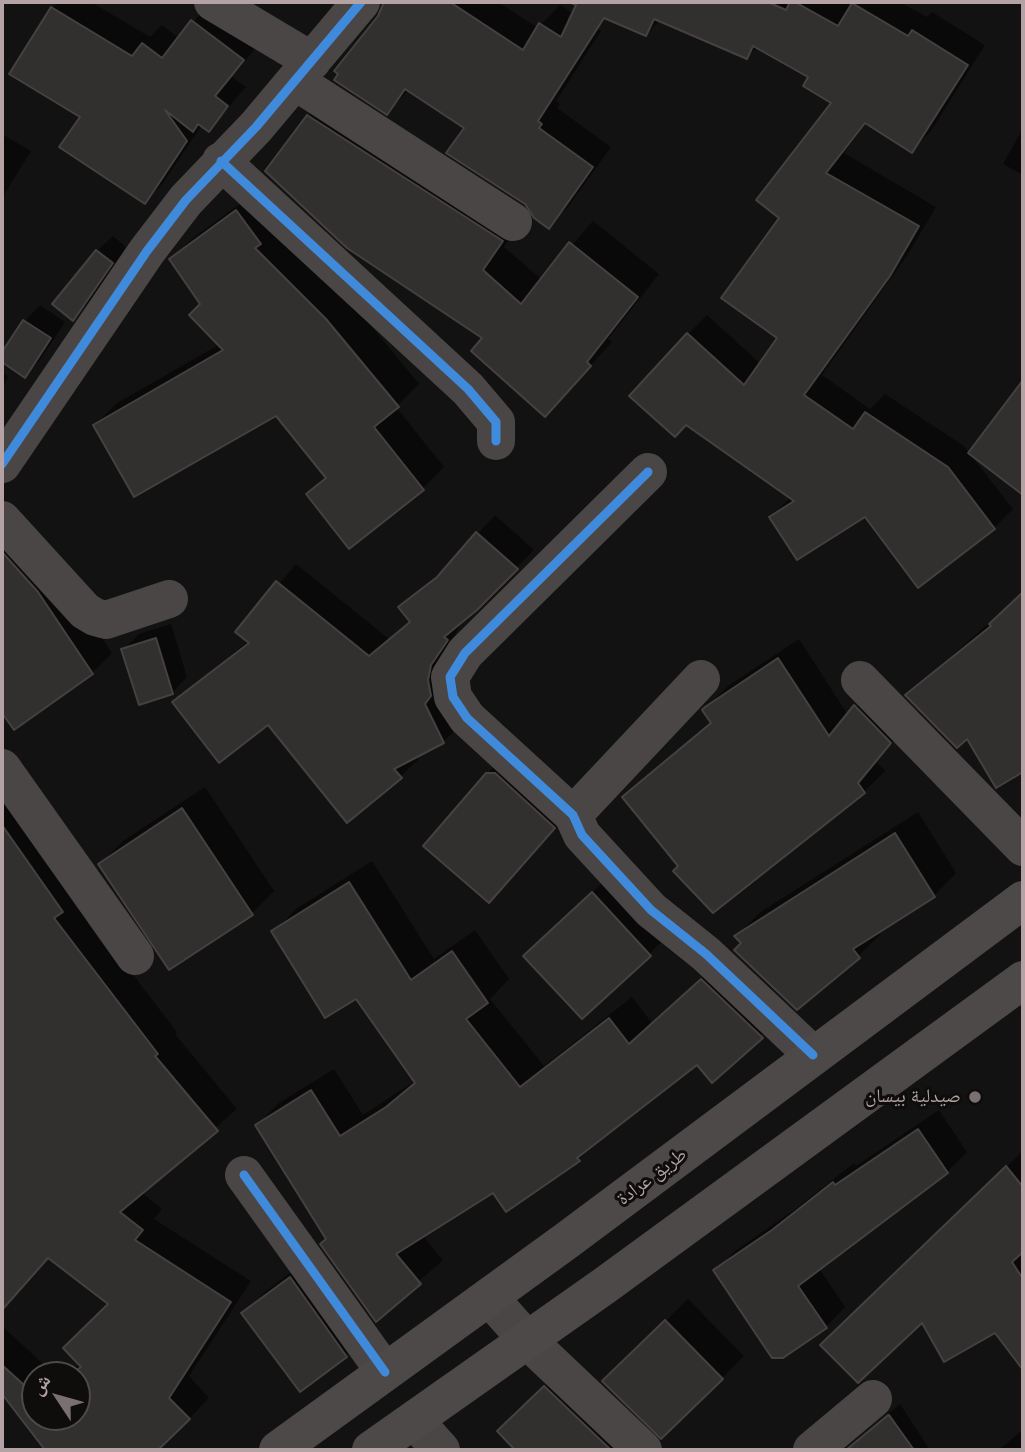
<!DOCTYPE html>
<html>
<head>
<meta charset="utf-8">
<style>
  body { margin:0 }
  #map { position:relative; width:1025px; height:1452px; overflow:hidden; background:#121212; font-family:"Fira Sans","Noto Naskh Arabic",sans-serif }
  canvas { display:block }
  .frame { position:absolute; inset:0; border:4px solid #b4a2a4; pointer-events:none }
  .north { position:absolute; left:21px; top:1361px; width:70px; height:70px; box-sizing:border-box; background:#0e0d0c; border:2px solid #504949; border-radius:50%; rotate:306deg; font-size:19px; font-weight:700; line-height:28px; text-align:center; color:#b4a2a4 }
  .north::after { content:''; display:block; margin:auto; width:24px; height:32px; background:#7b7071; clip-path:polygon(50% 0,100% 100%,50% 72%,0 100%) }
</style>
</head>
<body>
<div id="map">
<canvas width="1025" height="1452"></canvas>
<div class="frame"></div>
<div class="north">ش</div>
</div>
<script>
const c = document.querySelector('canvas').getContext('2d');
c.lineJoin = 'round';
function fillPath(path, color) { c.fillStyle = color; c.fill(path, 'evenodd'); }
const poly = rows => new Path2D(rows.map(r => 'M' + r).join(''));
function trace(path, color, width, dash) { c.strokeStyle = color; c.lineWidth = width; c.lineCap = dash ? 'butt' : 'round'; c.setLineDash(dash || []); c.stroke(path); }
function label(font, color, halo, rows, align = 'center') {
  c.font = font + ' "Fira Sans","Noto Naskh Arabic",sans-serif'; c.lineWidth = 6; c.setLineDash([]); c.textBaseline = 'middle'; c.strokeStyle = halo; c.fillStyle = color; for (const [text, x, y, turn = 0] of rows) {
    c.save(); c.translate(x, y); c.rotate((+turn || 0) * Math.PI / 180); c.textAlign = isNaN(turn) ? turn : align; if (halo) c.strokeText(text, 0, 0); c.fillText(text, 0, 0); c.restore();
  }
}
fillPath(poly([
  [58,2,91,2,150,37,162,25,179,38,211,2,261,41,232,77,246,87,209,130,202,125,163,183,145,202,82,116,52,8],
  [386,2,498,2,538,28,560,5,601,31,556,101,560,104,557,108,611,147,568,207,549,226,466,127,409,90,387,112,379,17],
  [596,2,848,2,853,4,856,2,900,2,927,17,932,12,985,45,931,131,912,150,867,122,844,153,936,207,908,254,822,375,870,409,885,394,964,446,970,454,1023,382,1023,492,970,454,1013,509,994,528,866,514,771,517,791,497,688,334,707,315,761,364,779,338,781,218,834,102,811,76,757,47,747,57,660,20,646,34,631,28],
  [331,94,524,218,504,247,542,280,593,221,659,274,608,339,612,342,545,415,308,116],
  [1023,128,1023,175,1003,164],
  [2,134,31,151,2,198],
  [259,190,419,384,396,407,444,467,422,489,308,494,326,475,276,414,95,425,117,403,220,344,203,304,171,259,193,238],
  [113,236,126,247,88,303,73,318,97,251],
  [40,305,65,322,40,360,25,375,2,360,2,355,25,321],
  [2,373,8,376,2,390],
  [495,515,534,550,463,620,449,646,462,724,443,742,416,756,419,759,400,777,268,722,175,702,249,640,238,632,296,564,389,639,411,621,400,607,450,564],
  [2,535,58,572,112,653,92,673,14,728,2,710],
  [1023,593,1023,770,996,785,968,737,907,695],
  [171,624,187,677,172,693,123,650,139,634],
  [799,639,848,715,876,686,910,721,877,762,885,771,864,792,713,911,624,797,712,721,704,710,728,686],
  [510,751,576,805,489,901,487,774],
  [205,787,274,891,252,913,100,864,123,841],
  [2,795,74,898,177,1032,175,1034,237,1109,141,1192,162,1209,154,1219,251,1281,189,1376,209,1398,159,1450,48,1450,4,1394,2,1397,2,1326,55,1375,35,1375,35,1417,77,1417,77,1375,67,1375,80,1364,110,1304,49,1257,2,1310],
  [918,812,956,873,934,896,878,931,881,934,858,956,743,943,737,936,759,913],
  [372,861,434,959,475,930,509,979,490,999,544,1066,632,997,652,1023,724,958,784,1014,713,1080,697,1063,601,1138,578,1160,493,1190,422,1235,443,1260,376,1319,257,1125,279,1103,334,1069,363,1115,415,1081,356,997,273,932,296,909],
  [615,871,672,932,649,954,548,934],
  [939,1110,967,1152,947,1172,819,1268,845,1307,826,1327,715,1271,735,1251,794,1210,854,1163,856,1166],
  [1023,1151,1023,1367,996,1331,923,1320,842,1326],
  [313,1256,368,1333,346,1355,300,1390,244,1314,266,1291],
  [688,1299,744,1356,722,1378,605,1381],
  [567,1365,628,1450,518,1450,499,1431],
  [900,1404,930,1450,847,1450,861,1437],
  [1023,1430,1023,1450,998,1450]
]), '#0007');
const building = poly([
  [384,2,450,2,523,50,539,23,561,37,576,5,569,2,768,2,786,10,790,2,795,2,838,26,852,3,908,36,912,30,968,65,912,153,865,123,826,173,919,226,890,276,804,395,853,429,865,412,948,467,995,529,918,588,865,517,797,560,769,517,794,501,686,425,675,437,629,396,687,333,744,385,777,338,721,298,779,218,756,200,831,103,803,86,808,77,753,46,747,59,654,19,646,36,604,18,538,121,542,124,539,128,593,167,549,229,534,218,525,204,446,153,464,128,405,89,387,115,334,80,338,74,334,71,378,16,384,2],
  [51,7,132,56,142,43,162,58,191,20,244,60,215,96,228,106,209,132,198,124,193,132,165,110,187,141,145,204,59,147,80,117,9,74,51,7],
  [307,115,503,241,483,270,521,304,569,242,638,297,587,362,591,366,545,417,471,351,482,338,347,248,265,171,307,115],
  [236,210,261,244,255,248,326,319,399,407,374,427,424,490,349,549,306,494,326,478,276,416,134,497,93,425,223,350,189,315,200,304,169,259,236,210],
  [96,250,113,263,73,321,52,304,96,250],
  [23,320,51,338,25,378,2,362,2,352,23,320],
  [1023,380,1023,495,968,453,1023,380],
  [476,532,518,569,477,610,444,637,448,640,431,665,428,680,431,696,425,704,444,743,394,769,402,778,347,823,268,725,219,763,172,702,249,643,235,632,276,581,369,656,410,622,398,607,437,577,476,532],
  [2,552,38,592,93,674,14,730,2,713,2,552],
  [1023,592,1023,772,996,788,967,739,957,748,905,695,991,626,989,624,1023,592],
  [156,638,173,694,139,705,121,649,156,638],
  [778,658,829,736,854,705,891,743,858,783,865,793,713,913,673,871,678,866,622,797,711,723,702,710,705,707,778,658],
  [486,773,495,773,555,828,489,903,423,846,486,773],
  [182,808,253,915,169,970,98,864,182,808],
  [2,825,63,912,54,918,158,1054,155,1056,218,1131,120,1212,143,1230,135,1240,231,1302,169,1398,190,1419,158,1450,45,1450,2,1394,2,1365,35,1395,35,1417,77,1417,77,1375,70,1375,81,1367,63,1348,108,1304,48,1258,2,1310,2,825],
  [895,833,935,897,853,949,860,958,797,1010,734,950,741,943,734,936,895,833],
  [349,882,411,980,452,951,488,1003,466,1019,520,1087,609,1018,629,1044,701,979,763,1038,712,1083,697,1065,577,1158,580,1161,506,1212,493,1193,396,1254,421,1284,376,1322,320,1244,326,1239,255,1125,311,1090,340,1136,386,1107,415,1083,356,999,325,1018,271,931,349,882],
  [592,892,651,956,582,1019,523,956,592,892],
  [918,1129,948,1173,798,1286,827,1328,783,1358,772,1358,713,1270,772,1230,833,1182,835,1185,918,1129],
  [1006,1166,1023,1187,1023,1252,1012,1262,1023,1279,1023,1370,995,1333,944,1362,922,1323,858,1383,820,1345,1006,1166],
  [290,1277,347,1357,300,1392,241,1313,290,1277],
  [665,1320,723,1379,661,1439,602,1381,665,1320],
  [544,1386,611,1450,515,1450,497,1431,544,1386],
  [889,1415,914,1450,846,1450,887,1416,889,1415]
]);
fillPath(building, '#322f2f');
trace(building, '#464141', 2);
trace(poly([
  [213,2,312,61],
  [295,81,513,222],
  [221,161,468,389,496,422,496,441],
  [2,464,147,251,186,200,256,127,361,2],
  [648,472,465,653,450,677,453,697,467,718,573,815,582,835,651,910,706,954,813,1055],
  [2,520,85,611,95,617,106,620,169,599],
  [860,680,1023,847],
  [2,768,135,956],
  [573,815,701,679],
  [244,1175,385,1372],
  [489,1297,528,1341,643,1450],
  [415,1421,441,1450],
  [812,1450,873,1399]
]), '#4b4646', 38);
trace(poly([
  [278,1450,566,1241,1023,900],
  [371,1450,604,1286,1023,980]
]), '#4d4948', 38);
trace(poly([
  [221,161,468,389,496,422,496,441],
  [2,464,147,251,186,200,256,127,361,2],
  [648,472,465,653,450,677,453,697,467,718,573,815,582,835,651,910,706,954,813,1055],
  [244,1175,385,1372]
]), '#408adc', 9);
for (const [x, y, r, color] of [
  [975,1097,7,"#7b7071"]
]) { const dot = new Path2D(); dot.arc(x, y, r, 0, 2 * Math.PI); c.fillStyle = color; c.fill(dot); trace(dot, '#0e0d0c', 2.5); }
label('19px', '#b4a2a4', '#0e0d0c', [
  ["صيدلية بيسان",961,1097]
], 'right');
label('19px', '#b4a2a4', '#0e0d0c', [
  ["طريق عرادة",652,1177,-37]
]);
</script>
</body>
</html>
